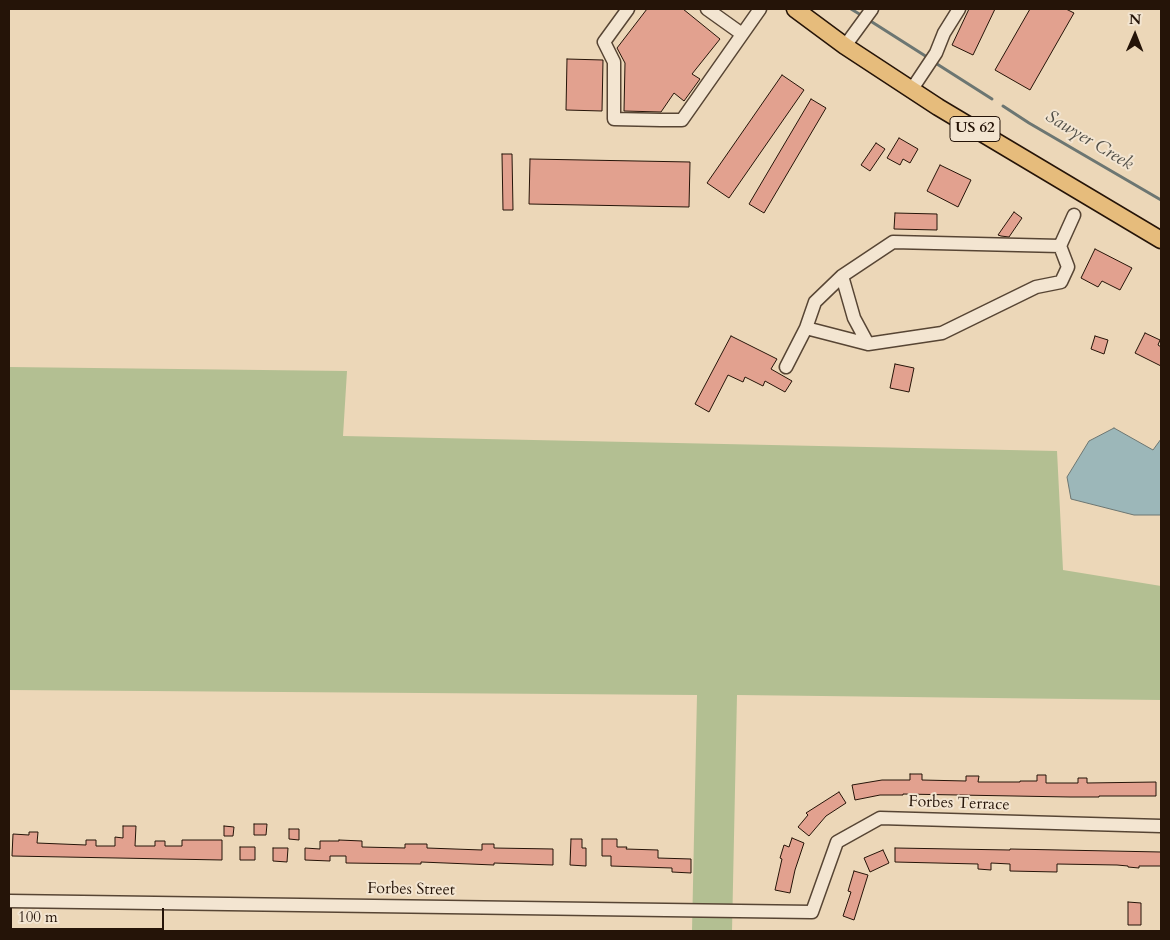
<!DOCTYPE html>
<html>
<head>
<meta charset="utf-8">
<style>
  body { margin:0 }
  #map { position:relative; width:1170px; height:940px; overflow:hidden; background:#ecd7b8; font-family:Cardo,serif }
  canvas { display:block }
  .frame { position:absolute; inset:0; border:10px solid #251408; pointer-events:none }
  .north { position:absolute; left:1110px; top:10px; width:50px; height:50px; -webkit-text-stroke:4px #f3e5d1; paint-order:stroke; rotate:1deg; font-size:14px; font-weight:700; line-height:20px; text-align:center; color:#251408 }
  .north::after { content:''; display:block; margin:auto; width:18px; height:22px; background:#251408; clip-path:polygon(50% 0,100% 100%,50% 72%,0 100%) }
  .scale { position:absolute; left:10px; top:908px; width:154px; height:22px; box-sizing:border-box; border:2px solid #251408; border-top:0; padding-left:6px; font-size:15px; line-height:18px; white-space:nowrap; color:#251408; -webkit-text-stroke:4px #f3e5d1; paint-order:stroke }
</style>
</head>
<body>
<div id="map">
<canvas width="1170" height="940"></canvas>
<div class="frame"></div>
<div class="north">N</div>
<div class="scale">100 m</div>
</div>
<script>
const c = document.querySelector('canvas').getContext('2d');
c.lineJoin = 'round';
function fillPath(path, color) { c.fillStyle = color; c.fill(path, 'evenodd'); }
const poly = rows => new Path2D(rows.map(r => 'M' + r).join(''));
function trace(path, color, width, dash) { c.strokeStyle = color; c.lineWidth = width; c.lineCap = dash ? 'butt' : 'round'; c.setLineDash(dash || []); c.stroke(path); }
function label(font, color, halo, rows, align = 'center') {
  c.font = font + ' Cardo,serif'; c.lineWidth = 4; c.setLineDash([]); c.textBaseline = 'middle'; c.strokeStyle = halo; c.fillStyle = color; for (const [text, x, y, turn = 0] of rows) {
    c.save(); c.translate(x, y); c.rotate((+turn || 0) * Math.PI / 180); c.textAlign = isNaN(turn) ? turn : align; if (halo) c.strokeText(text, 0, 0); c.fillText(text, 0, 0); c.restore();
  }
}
fillPath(poly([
  [9,367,347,371,343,436,1057,451,1063,570,1161,586,1161,700,737,695,732,931,692,931,697,695,9,690]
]), '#b3bf92');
const water = poly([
  [1114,428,1153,450,1161,439,1161,515,1134,515,1071,499,1067,477,1089,441,1114,428]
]);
fillPath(water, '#9cb7b9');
trace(water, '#6c7672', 1);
trace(poly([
  [851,9,861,15],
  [872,22,927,57],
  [937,64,992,99],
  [1003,106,1029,123,1161,200]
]), '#6c7672', 3);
const building = poly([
  [647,9,683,9,720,39,692,74,700,79,684,101,674,93,661,112,624,111,625,63,617,48,647,9],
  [969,9,995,9,973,55,952,45,969,9],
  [1030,9,1066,9,1074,13,1030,90,995,70,1030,9],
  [567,59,603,60,602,111,566,110,567,59],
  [782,75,804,90,729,198,707,183,782,75],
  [811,99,826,108,764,213,749,204,811,99],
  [899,138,918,149,910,163,903,159,900,165,887,158,899,138],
  [876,143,885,149,870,171,861,165,876,143],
  [502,154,512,154,513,210,503,210,502,154],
  [530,159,690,162,689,207,529,204,530,159],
  [940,165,971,180,958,207,927,191,940,165],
  [1014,212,1022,218,1009,237,1001,236,998,235,1014,212],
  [895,213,937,214,937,230,894,229,895,213],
  [1095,249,1132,268,1120,290,1102,281,1098,287,1081,278,1095,249],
  [1145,333,1160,340,1158,345,1161,347,1161,366,1135,353,1145,333],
  [731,336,777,359,771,369,792,381,785,392,765,381,763,386,745,377,743,382,728,375,709,412,695,404,731,336],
  [1095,336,1108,340,1104,354,1091,349,1095,336],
  [895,364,914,368,909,392,890,388,895,364],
  [910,774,922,774,922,780,966,781,966,776,979,776,978,782,1020,782,1020,781,1037,781,1037,775,1046,775,1046,783,1078,783,1078,778,1087,778,1087,783,1156,782,1156,796,1099,796,1099,797,1070,797,903,794,903,795,880,795,855,800,852,785,882,780,910,780,910,774],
  [839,792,846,803,826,816,809,836,798,827,808,815,806,813,839,792],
  [254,824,267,824,266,835,254,835,254,824],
  [123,826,136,826,135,846,155,846,155,841,165,841,165,846,182,846,182,840,222,840,222,860,12,856,13,834,29,835,29,832,38,832,37,843,86,845,86,840,96,840,96,846,115,846,115,837,123,838,123,826],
  [224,826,234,827,233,836,224,836,224,826],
  [289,829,299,829,299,840,289,839,289,829],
  [792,838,804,843,795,870,790,893,775,890,782,859,780,858,784,845,789,847,792,838],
  [571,839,582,839,582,848,586,848,586,866,570,865,571,839],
  [602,839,617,839,617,847,627,847,626,849,658,850,658,858,691,859,691,873,672,872,672,868,611,866,611,856,602,856,602,839],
  [339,840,362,841,362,847,405,848,405,844,427,844,427,848,482,850,482,844,494,844,494,848,553,849,553,865,494,863,494,865,421,862,421,864,346,863,346,856,330,856,330,861,305,860,305,848,320,849,320,841,339,841,339,840],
  [240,847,255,847,255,860,240,860,240,847],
  [273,848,288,848,287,862,273,861,273,848],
  [895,848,1010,850,1010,849,1161,852,1161,866,1139,866,1139,868,1128,867,1128,866,1117,865,1057,864,1057,872,1010,871,1010,864,991,863,991,870,978,869,978,864,895,862,895,848],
  [883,850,889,863,870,872,864,858,883,850],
  [854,871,868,875,854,920,843,916,851,892,848,891,854,871],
  [1128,902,1141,903,1141,925,1128,925,1128,902]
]);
fillPath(building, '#e2a18f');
trace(building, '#251408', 1);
const minor = poly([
  [628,9,604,42,614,62,614,119,661,120,682,120,760,9],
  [707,9,742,34],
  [845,46,872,9],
  [912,89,936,53,944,33,959,9],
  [842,276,854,318,868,344],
  [806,328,815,302,842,276,893,242,1060,246],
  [786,367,806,328,868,344,942,333,1036,287,1061,282,1068,267,1060,246,1074,215],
  [9,901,812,912,837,842,880,818,1161,826]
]);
const major = poly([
  [795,9,845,46,938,107,1161,240]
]);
trace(minor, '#574534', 15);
trace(major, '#251408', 19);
trace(minor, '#f3e5d1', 12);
trace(major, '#e6bc7c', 16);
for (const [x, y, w] of [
  [975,129,50]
]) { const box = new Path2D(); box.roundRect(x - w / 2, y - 12.5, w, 25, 4); c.fillStyle = '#f3e5d1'; c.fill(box); trace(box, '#251408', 1); }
label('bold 15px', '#251408', null, [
  ["US 62",975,129]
]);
label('16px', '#251408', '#f3e5d1', [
  ["Forbes Terrace",959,804,2],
  ["Forbes Street",411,890,1]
]);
label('italic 18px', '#4f4d46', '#f3e5d1', [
  ["Sawyer Creek",1089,141,31]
]);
</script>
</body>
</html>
